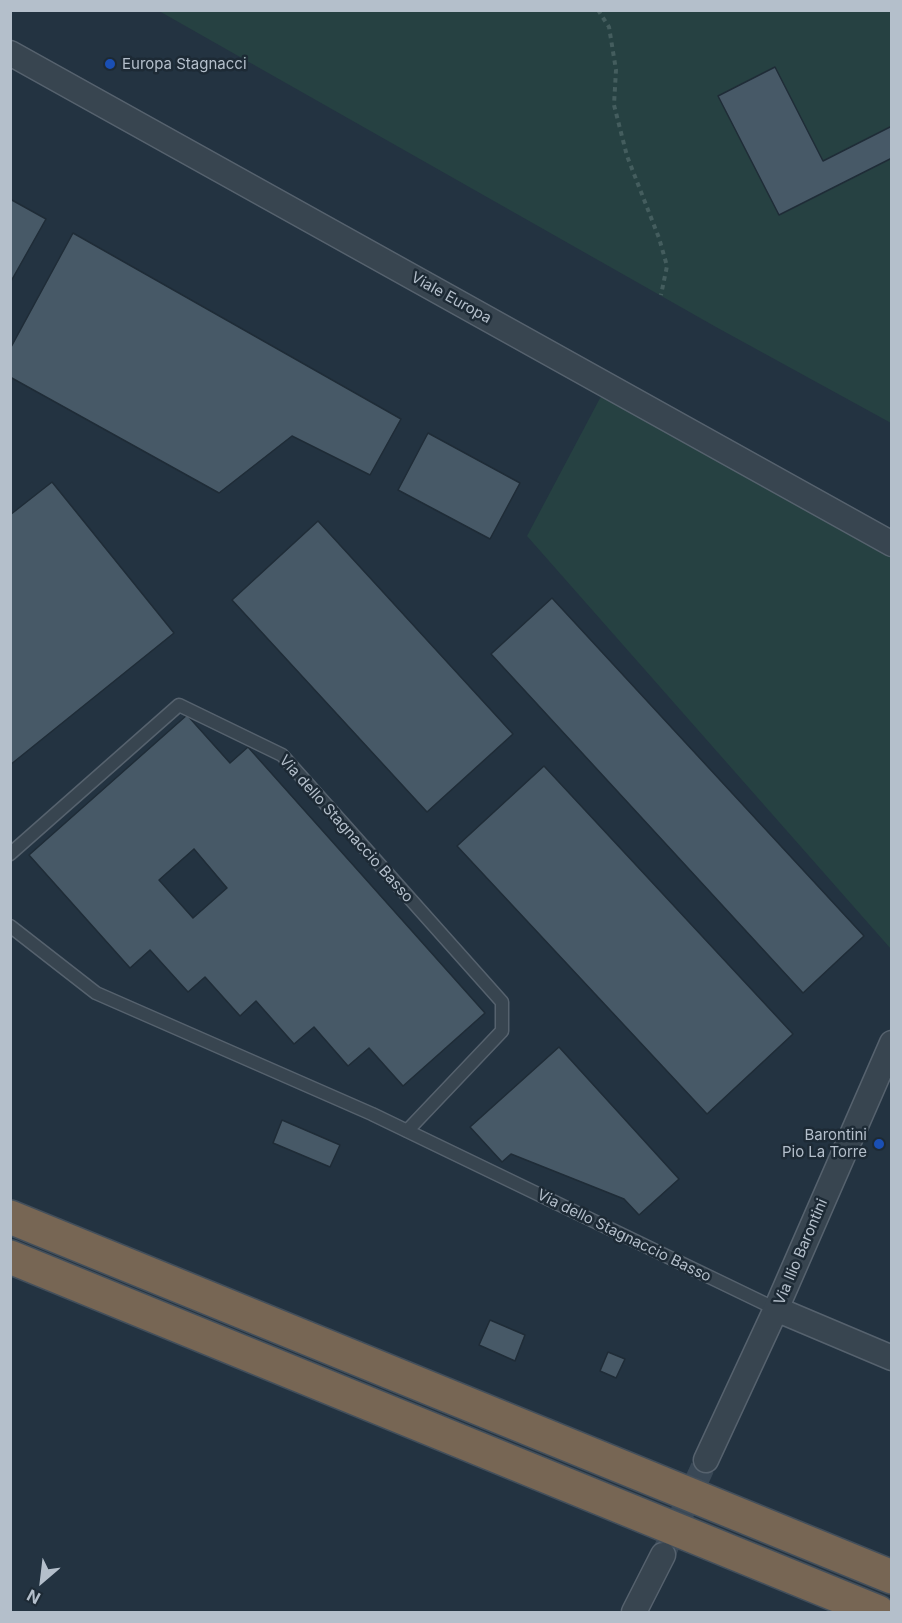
<!DOCTYPE html>
<html>
<head>
<meta charset="utf-8">
<style>
  body { margin:0 }
  #map { position:relative; width:902px; height:1623px; overflow:hidden; background:#233341; font-family:Inter,sans-serif }
  canvas { display:block }
  .frame { position:absolute; inset:0; border:12px solid #b4bfcb; pointer-events:none }
  .north { position:absolute; left:12px; top:1551px; width:60px; height:60px; -webkit-text-stroke:4px #1d2a35; paint-order:stroke; rotate:208deg; font-size:16px; font-weight:700; line-height:24px; text-align:center; color:#b4bfcb }
  .north::after { content:''; display:block; margin:auto; width:21px; height:27px; background:#b4bfcb; clip-path:polygon(50% 0,100% 100%,50% 72%,0 100%) }
</style>
</head>
<body>
<div id="map">
<canvas width="902" height="1623"></canvas>
<div class="frame"></div>
<div class="north">N</div>
</div>
<script>
const c = document.querySelector('canvas').getContext('2d');
c.lineJoin = 'round';
function fillPath(path, color) { c.fillStyle = color; c.fill(path, 'evenodd'); }
const poly = rows => new Path2D(rows.map(r => 'M' + r).join(''));
function trace(path, color, width, dash) { c.strokeStyle = color; c.lineWidth = width; c.lineCap = dash ? 'butt' : 'round'; c.setLineDash(dash || []); c.stroke(path); }
function label(font, color, halo, rows, align = 'center') {
  c.font = font + ' Inter,sans-serif'; c.lineWidth = 5; c.setLineDash([]); c.textBaseline = 'middle'; c.strokeStyle = halo; c.fillStyle = color; for (const [text, x, y, turn = 0] of rows) {
    c.save(); c.translate(x, y); c.rotate((+turn || 0) * Math.PI / 180); c.textAlign = isNaN(turn) ? turn : align; if (halo) c.strokeText(text, 0, 0); c.fillText(text, 0, 0); c.restore();
  }
}
fillPath(poly([
  [159,11,891,11,891,423,716,327],
  [607,385,891,544,891,949,527,536]
]), '#264142');
const building = poly([
  [775,67,823,161,892,126,892,158,779,215,718,96,775,67],
  [10,199,46,219,10,283,10,199],
  [73,233,401,419,370,475,292,436,219,493,10,377,10,349,73,233],
  [428,433,520,483,490,539,398,490,428,433],
  [52,482,174,633,10,765,10,515,52,482],
  [318,521,513,734,427,812,232,600,318,521],
  [552,598,864,936,803,993,491,654,552,598],
  [187,715,230,763,248,747,485,1013,403,1086,369,1048,348,1066,314,1027,294,1044,256,1001,240,1016,205,977,188,992,150,950,130,968,29,855,187,715],
  [194,849,227,888,193,918,159,880,194,849],
  [544,766,793,1034,707,1114,457,846,544,766],
  [559,1047,679,1179,639,1215,624,1199,511,1154,502,1162,470,1127,559,1047],
  [282,1120,340,1145,330,1167,273,1143,282,1120],
  [490,1320,525,1335,515,1361,479,1345,490,1320],
  [608,1352,625,1359,616,1378,600,1371,608,1352]
]);
fillPath(building, '#475967');
trace(building, '#1f2c37', 1.5);
trace(poly([
  [663,1555,706,1460]
]), '#394856', 24, [24, 12]);
const lane = poly([
  [10,854,179,705,282,755,502,1002,502,1031,407,1131],
  [10,926,96,993,372,1114,776,1309]
]);
const street = poly([
  [10,53,892,544],
  [776,1309,892,1358],
  [706,1460,776,1309,892,1043],
  [634,1612,663,1555]
]);
const highway = poly([
  [10,1217,892,1577],
  [10,1257,878,1612]
]);
trace(lane, '#56626e', 15);
trace(street, '#56626e', 27);
trace(highway, '#434f5b', 36);
trace(poly([
  [598,10,609,27,616,70,614,105,627,156,659,238,667,266,661,295]
]), '#445d5e', 4, [4.5, 4.5]);
trace(lane, '#384550', 12);
trace(street, '#384550', 24);
trace(highway, '#776654', 33);
for (const [x, y, r, color] of [
  [110,64,6,"#1a4fb4"],
  [879,1144,6,"#1a4fb4"]
]) { const dot = new Path2D(); dot.arc(x, y, r, 0, 2 * Math.PI); c.fillStyle = color; c.fill(dot); trace(dot, '#1d2a35', 2); }
label('15px', '#b4bfcb', '#1d2a35', [
  ["Europa Stagnacci",122,64],
  ["Barontini",867,1135,"right"],
  ["Pio La Torre",867,1152,"right"]
], 'left');
label('15px', '#b4bfcb', '#1d2a35', [
  ["Viale Europa",451,298,29],
  ["Via dello Stagnaccio Basso",346,829,48],
  ["Via dello Stagnaccio Basso",624,1236,26],
  ["Via Ilio Barontini",801,1252,-67]
]);
</script>
</body>
</html>
